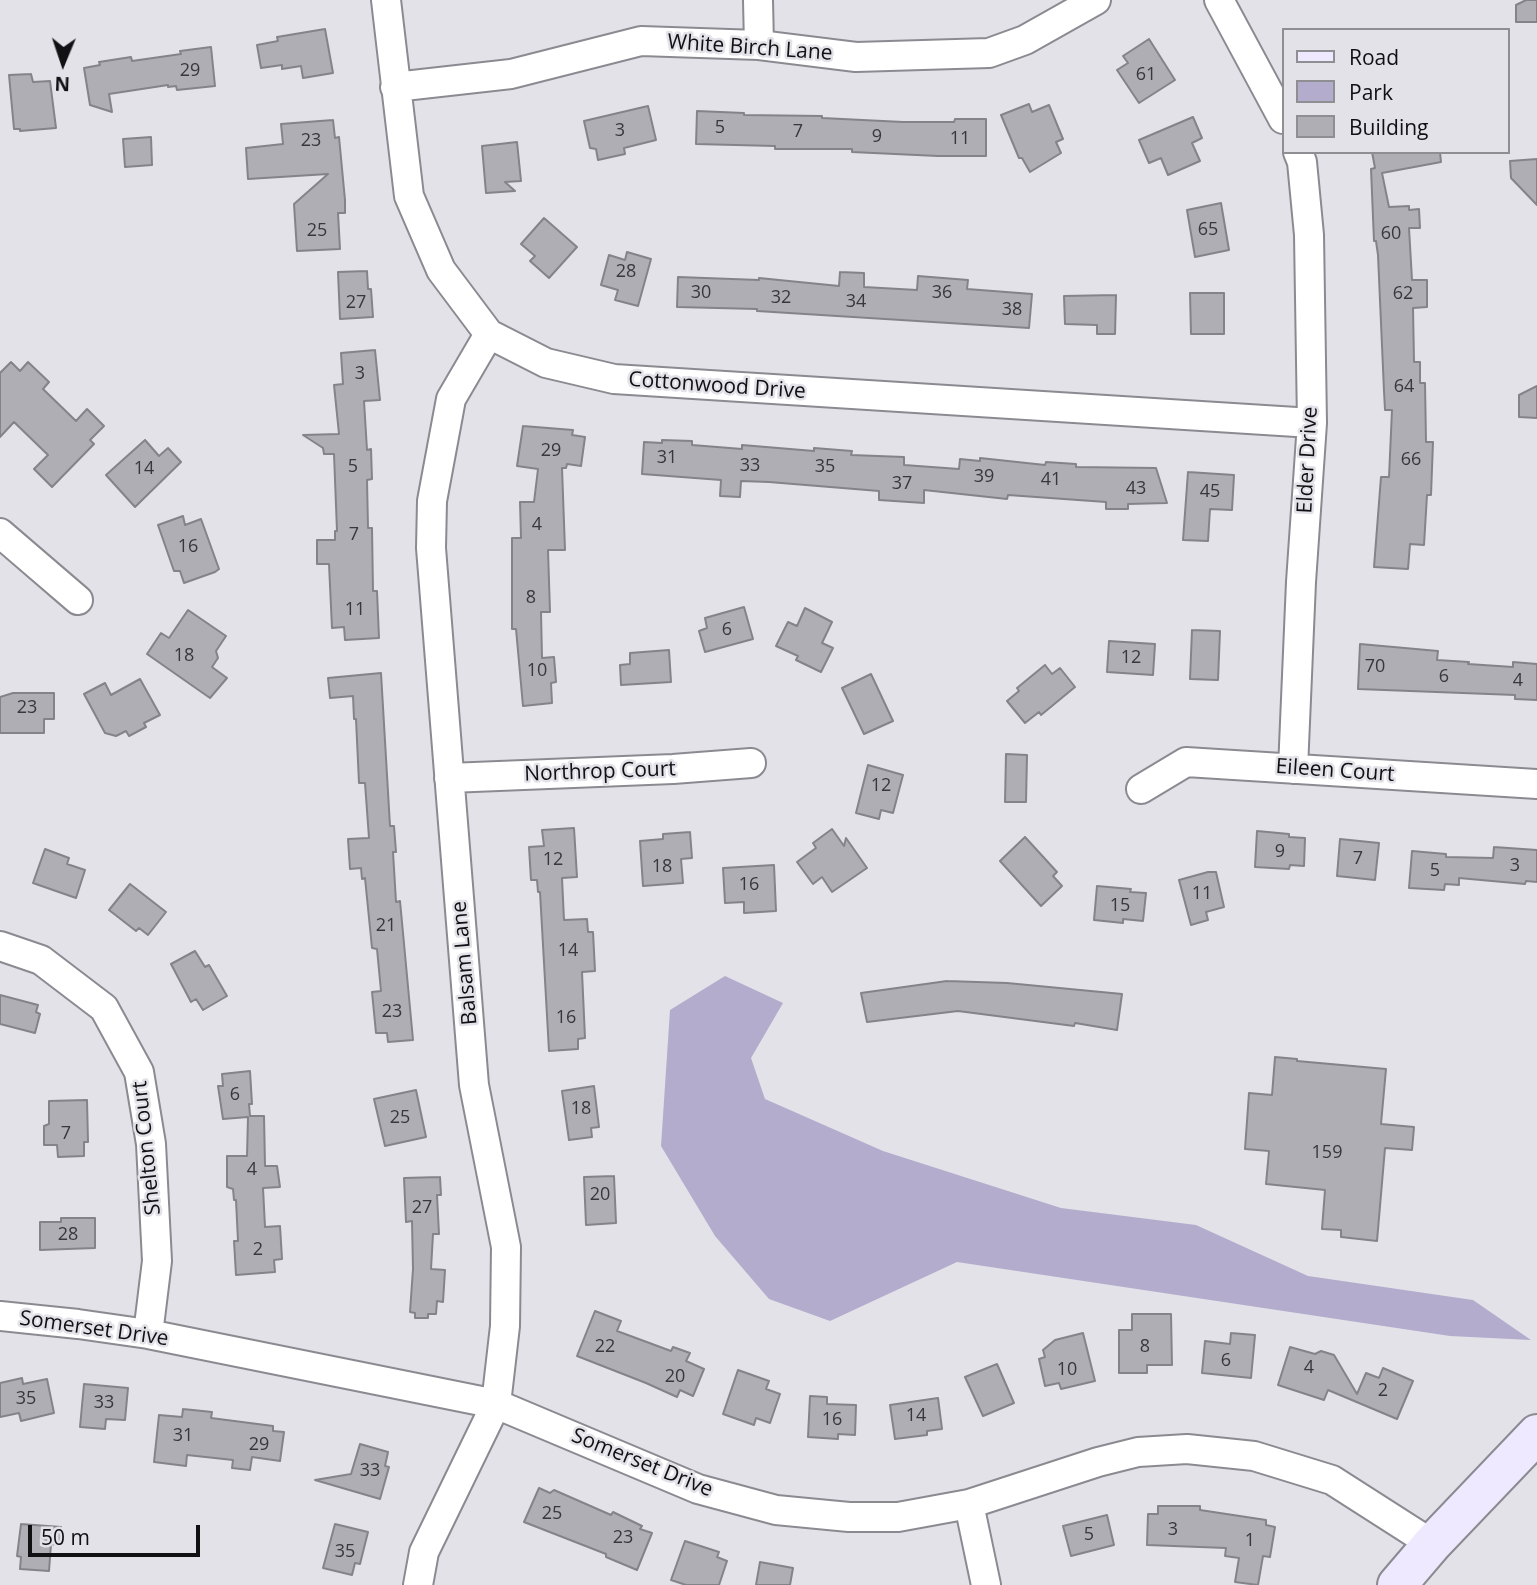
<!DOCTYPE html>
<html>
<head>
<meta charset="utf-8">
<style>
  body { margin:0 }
  #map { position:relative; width:1537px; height:1585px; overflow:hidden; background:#e3e2e9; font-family:"Open Sans",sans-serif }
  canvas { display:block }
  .legend { position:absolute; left:1282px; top:28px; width:228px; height:126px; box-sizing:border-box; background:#e3e2e9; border:2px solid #8f8e93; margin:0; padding:9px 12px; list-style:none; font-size:21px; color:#111013 }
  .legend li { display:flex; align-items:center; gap:14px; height:35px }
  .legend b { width:35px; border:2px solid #8f8e93 }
  .north { position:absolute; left:28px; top:28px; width:70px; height:70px; -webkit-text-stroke:5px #e3e2e9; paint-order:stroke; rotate:182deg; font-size:19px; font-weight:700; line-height:28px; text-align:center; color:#111013 }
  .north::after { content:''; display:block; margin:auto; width:24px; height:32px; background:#111013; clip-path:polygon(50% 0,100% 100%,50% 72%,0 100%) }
  .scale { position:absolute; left:28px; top:1525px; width:172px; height:32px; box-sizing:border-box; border:4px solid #111013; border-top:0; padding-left:9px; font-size:21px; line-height:24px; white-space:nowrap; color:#111013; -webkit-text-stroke:5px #e3e2e9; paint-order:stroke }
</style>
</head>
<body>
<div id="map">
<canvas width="1537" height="1585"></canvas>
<ul class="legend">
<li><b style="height:9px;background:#eee9fe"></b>Road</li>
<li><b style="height:19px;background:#b3accc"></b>Park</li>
<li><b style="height:19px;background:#afaeb5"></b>Building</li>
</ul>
<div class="north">N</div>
<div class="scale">50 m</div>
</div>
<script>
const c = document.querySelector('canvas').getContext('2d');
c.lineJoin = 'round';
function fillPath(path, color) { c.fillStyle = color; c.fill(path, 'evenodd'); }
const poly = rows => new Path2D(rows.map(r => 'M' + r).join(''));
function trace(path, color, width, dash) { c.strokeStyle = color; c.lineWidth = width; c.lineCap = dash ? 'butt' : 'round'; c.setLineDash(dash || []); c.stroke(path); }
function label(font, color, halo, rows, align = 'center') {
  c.font = font + ' "Open Sans",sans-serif'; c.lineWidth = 5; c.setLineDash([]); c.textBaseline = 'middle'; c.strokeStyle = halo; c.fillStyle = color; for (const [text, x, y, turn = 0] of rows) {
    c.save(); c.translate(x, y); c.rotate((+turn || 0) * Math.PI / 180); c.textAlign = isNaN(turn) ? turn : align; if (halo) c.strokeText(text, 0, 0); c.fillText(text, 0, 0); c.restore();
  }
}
fillPath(poly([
  [725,976,783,1003,751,1058,765,1099,883,1151,1061,1208,1196,1225,1308,1276,1473,1300,1531,1340,1450,1336,957,1262,830,1321,769,1299,715,1236,661,1146,670,1010]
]), '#b3accc');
const building = poly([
  [1526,0,1537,0,1537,22,1516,22,1516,5,1526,0],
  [325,29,333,73,303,78,301,66,282,69,282,65,261,68,257,45,278,41,277,37,325,29],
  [1149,39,1175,80,1139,103,1117,70,1128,63,1123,56,1149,39],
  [211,47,215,86,177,90,176,86,168,87,168,85,109,94,112,112,90,105,84,68,100,65,99,62,131,57,132,61,181,54,180,51,211,47],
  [31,74,33,82,50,81,56,128,20,131,20,129,14,129,9,75,31,74],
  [1029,104,1032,112,1049,105,1063,139,1056,142,1061,153,1030,172,1022,158,1019,158,1001,115,1029,104],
  [648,106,656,140,624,148,625,154,598,160,596,149,590,148,584,121,648,106],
  [697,111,744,113,744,115,822,116,822,118,903,122,954,122,955,119,986,119,986,156,938,156,852,152,852,149,775,149,775,146,696,144,697,111],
  [1193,117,1202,138,1192,143,1200,161,1168,175,1161,158,1149,163,1139,140,1193,117],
  [333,120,335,138,339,137,345,200,345,213,338,213,340,249,297,251,294,204,328,174,248,179,246,148,283,144,281,124,333,120],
  [151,137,152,165,125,167,123,139,151,137],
  [517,142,521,181,505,182,515,191,486,193,482,146,517,142],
  [1372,152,1440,152,1441,162,1382,173,1389,207,1409,206,1409,210,1419,209,1420,228,1409,228,1412,280,1427,280,1427,307,1413,308,1414,362,1420,362,1420,383,1425,383,1426,442,1433,442,1431,495,1427,495,1424,545,1410,544,1408,569,1374,567,1381,477,1389,477,1392,410,1385,410,1384,391,1378,255,1376,241,1374,241,1371,169,1375,168,1372,152],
  [1537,159,1537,205,1511,178,1510,161,1537,159],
  [1221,203,1229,250,1195,257,1187,210,1221,203],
  [544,218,577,247,549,278,530,261,535,256,521,244,544,218],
  [627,252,651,259,638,306,615,300,618,290,601,285,609,255,625,260,627,252],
  [367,271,368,289,371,289,373,317,340,319,338,272,367,271],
  [840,272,864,273,864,287,917,290,918,276,968,280,967,289,1032,294,1029,328,757,311,757,309,677,307,678,277,759,280,759,278,839,286,840,272],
  [1190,293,1224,293,1224,334,1191,334,1190,293],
  [1116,295,1115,334,1097,334,1097,325,1065,324,1064,296,1116,295],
  [375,350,380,400,364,401,367,450,371,449,372,479,367,480,368,528,372,528,373,591,377,591,379,638,345,640,344,627,332,628,329,564,317,564,317,540,335,540,335,531,337,531,334,454,324,454,323,448,303,435,339,434,334,385,343,384,341,353,375,350],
  [11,362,20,371,28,362,49,382,43,389,76,421,87,409,104,426,90,440,94,444,52,487,34,469,48,455,14,422,0,437,0,373,11,362],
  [1537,386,1537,418,1519,417,1519,395,1537,386],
  [523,426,573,430,572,435,585,437,581,466,567,464,566,468,562,468,565,550,548,550,550,612,541,612,542,658,554,657,556,682,551,683,552,703,523,706,516,629,512,629,512,538,521,538,520,502,534,502,538,469,517,466,523,426],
  [145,440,159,456,168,448,181,462,135,507,106,475,145,440],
  [662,440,692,441,692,445,742,449,742,445,814,451,814,448,852,451,851,455,904,457,904,465,959,469,960,459,980,461,980,458,1045,465,1046,462,1076,464,1076,467,1156,468,1167,503,1128,504,1128,509,1106,509,1106,502,1008,495,1007,499,924,490,924,503,879,500,879,491,769,482,741,481,740,497,720,496,721,480,642,474,644,442,662,443,662,440],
  [1188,472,1234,475,1232,510,1210,509,1208,541,1183,540,1188,472],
  [183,516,185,525,201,519,219,569,215,572,184,583,180,571,174,571,158,525,183,516],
  [744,607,753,639,705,652,699,631,707,628,705,618,744,607],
  [805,608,832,622,822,643,833,648,821,672,796,660,798,656,776,646,788,622,797,626,805,608],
  [188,610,226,636,216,651,218,658,212,667,227,678,210,698,147,654,161,633,169,638,188,610],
  [1192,630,1220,631,1218,680,1190,679,1192,630],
  [1109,641,1155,644,1153,675,1107,672,1109,641],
  [1360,644,1438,651,1437,660,1469,662,1468,664,1513,667,1513,662,1537,664,1537,700,1515,699,1515,695,1358,689,1360,644],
  [669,650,671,682,621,685,620,665,630,664,630,653,669,650],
  [1045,665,1052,674,1060,668,1075,687,1041,715,1039,712,1025,723,1007,701,1019,691,1017,688,1045,665],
  [381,673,390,826,394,826,396,852,393,852,396,902,400,901,413,1040,388,1042,387,1033,376,1033,372,992,381,991,377,949,372,948,365,878,362,879,361,868,350,869,348,839,369,838,365,783,359,783,356,719,354,719,353,696,330,698,328,678,381,673],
  [871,674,893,721,864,734,842,688,871,674],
  [140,679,160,715,144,723,146,727,129,736,126,731,116,736,105,733,84,694,105,683,111,695,140,679],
  [13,693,54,693,54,719,44,719,44,733,0,733,0,697,13,693],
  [1006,754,1027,755,1026,802,1005,802,1006,754],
  [868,765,903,775,893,813,881,810,879,819,856,813,868,765],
  [574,828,577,877,562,878,564,920,587,919,588,932,593,932,595,971,582,972,585,1038,578,1039,578,1049,549,1051,540,892,538,892,537,880,531,880,529,847,544,846,542,830,574,828],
  [832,829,844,846,846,838,867,868,832,892,822,877,813,884,797,862,816,848,813,843,832,829],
  [1257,831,1289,834,1289,837,1305,838,1304,866,1290,865,1289,869,1255,867,1257,831],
  [690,832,692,858,681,859,683,883,643,886,640,841,663,839,663,834,690,832],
  [1025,837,1057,872,1053,876,1062,886,1041,906,1000,861,1025,837],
  [1340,839,1379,843,1375,880,1337,876,1340,839],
  [1494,847,1537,850,1537,882,1526,881,1525,884,1459,878,1459,885,1445,884,1444,890,1409,888,1412,851,1446,854,1446,857,1493,858,1494,847],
  [45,849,69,858,67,864,85,870,76,898,33,883,45,849],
  [774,865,776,911,744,913,744,902,725,903,723,868,774,865],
  [1208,872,1216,872,1224,907,1206,912,1208,920,1191,925,1179,880,1208,872],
  [130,884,166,912,148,935,139,928,136,931,109,910,130,884],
  [1097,886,1131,889,1130,892,1146,893,1143,921,1123,919,1123,923,1094,920,1097,886],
  [195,951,205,967,209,965,227,996,203,1010,196,999,191,1002,171,964,195,951],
  [947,981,1007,983,1122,994,1117,1030,1075,1023,1074,1026,958,1011,867,1022,861,993,947,981],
  [0,995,38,1005,36,1012,40,1014,35,1033,0,1024,0,995],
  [1275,1057,1297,1059,1297,1061,1386,1069,1381,1124,1414,1127,1412,1150,1385,1148,1377,1241,1341,1237,1341,1230,1322,1229,1325,1190,1266,1184,1269,1151,1245,1149,1249,1093,1272,1095,1275,1057],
  [250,1071,252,1104,249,1104,250,1116,264,1116,265,1166,277,1166,280,1187,263,1188,265,1227,280,1226,282,1259,274,1260,275,1272,236,1275,234,1241,238,1241,236,1200,234,1200,233,1189,227,1187,227,1156,247,1156,248,1117,223,1119,218,1086,223,1086,222,1074,250,1071],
  [594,1086,599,1127,591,1128,592,1137,569,1140,562,1091,594,1086],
  [416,1090,426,1137,385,1146,374,1099,416,1090],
  [87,1100,88,1142,84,1142,84,1156,58,1157,57,1145,44,1145,44,1126,49,1124,49,1101,87,1100],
  [614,1176,616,1223,586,1225,584,1177,614,1176],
  [440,1177,441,1195,437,1195,439,1234,433,1234,431,1269,445,1270,443,1302,437,1301,436,1314,428,1314,428,1318,415,1318,415,1313,410,1312,413,1269,412,1221,406,1222,404,1178,440,1177],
  [61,1218,95,1218,95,1248,40,1250,40,1222,61,1222,61,1218],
  [595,1311,621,1321,617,1331,671,1351,673,1347,690,1353,686,1361,704,1369,693,1396,680,1390,677,1397,646,1383,577,1356,595,1311],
  [1132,1314,1171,1314,1172,1365,1147,1365,1147,1373,1119,1373,1119,1330,1132,1330,1132,1314],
  [1083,1333,1095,1381,1061,1389,1059,1383,1045,1386,1039,1359,1045,1357,1043,1350,1055,1340,1083,1333],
  [1231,1333,1255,1335,1251,1378,1202,1373,1205,1341,1230,1344,1231,1333],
  [1290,1347,1315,1354,1321,1351,1334,1355,1357,1394,1366,1373,1379,1378,1383,1368,1413,1381,1397,1419,1328,1390,1324,1400,1278,1385,1290,1347],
  [997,1364,1014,1403,983,1416,965,1377,997,1364],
  [738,1370,769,1381,766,1389,780,1394,770,1423,756,1418,754,1425,723,1414,738,1370],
  [22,1378,23,1384,47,1379,54,1413,21,1421,19,1413,0,1417,0,1383,22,1378],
  [84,1384,128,1388,125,1420,106,1419,105,1429,80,1427,84,1384],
  [810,1396,827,1397,827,1404,856,1405,855,1435,838,1434,838,1439,808,1437,810,1396],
  [938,1398,942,1429,927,1431,927,1435,895,1439,890,1405,938,1398],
  [183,1409,212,1412,211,1418,273,1426,273,1431,284,1432,280,1461,252,1457,250,1470,232,1468,233,1460,187,1455,186,1466,154,1462,159,1415,182,1417,183,1409],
  [360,1444,388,1452,385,1466,389,1467,380,1499,315,1480,351,1474,360,1444],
  [539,1488,550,1493,554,1490,611,1515,613,1512,642,1526,640,1529,652,1533,637,1570,606,1557,606,1554,524,1522,539,1488],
  [1158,1506,1200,1506,1200,1510,1266,1520,1266,1525,1275,1527,1270,1557,1263,1556,1258,1585,1235,1582,1239,1558,1225,1556,1226,1548,1147,1545,1148,1514,1158,1514,1158,1506],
  [1107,1515,1114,1545,1071,1556,1063,1526,1107,1515],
  [21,1524,61,1527,60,1545,51,1544,49,1571,20,1569,21,1557,17,1556,21,1524],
  [335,1524,368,1532,360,1564,355,1563,352,1575,323,1568,335,1524],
  [685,1541,719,1552,717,1557,727,1561,719,1585,686,1585,671,1580,685,1541],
  [760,1562,793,1568,790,1585,756,1585,760,1562]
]);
fillPath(building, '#afaeb5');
trace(building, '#84838a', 2);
const minor = poly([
  [386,0,409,196,441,270,489,334,546,363,614,379,1312,423],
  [758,0,759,45],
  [1219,0,1283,119],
  [395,87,511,74,641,41,759,45,856,57,989,53,1025,40,1096,0],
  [0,533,78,600],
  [1293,769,1301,582,1312,423,1309,235,1302,162,1298,152],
  [449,778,673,769,751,763],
  [1141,789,1186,762,1537,784],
  [0,946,41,960,104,1008,139,1072,151,1144,157,1261,148,1334],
  [0,1316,78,1324,148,1334,496,1404,698,1489,776,1510,849,1517,898,1517,969,1504,1098,1462,1138,1452,1187,1449,1254,1456,1332,1480,1432,1544],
  [969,1504,986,1585],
  [418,1585,424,1552,496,1404,505,1326,506,1247,474,1085,431,548,432,501,451,399,489,334]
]);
const secondary = poly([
  [1397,1585,1432,1544,1537,1434]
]);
trace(minor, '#8c8a91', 32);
trace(secondary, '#8c8a91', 42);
trace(minor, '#fff', 28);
trace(secondary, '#eee9fe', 38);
label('18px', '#38383c', null, [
  ["29",190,71],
  ["61",1146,75],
  ["5",720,128],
  ["3",620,131],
  ["7",798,132],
  ["9",877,137],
  ["11",960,139],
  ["23",311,141],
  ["65",1208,230],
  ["25",317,231],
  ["60",1391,234],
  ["28",626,272],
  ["30",701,293],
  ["36",942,293],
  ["62",1403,294],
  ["32",781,298],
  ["34",856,302],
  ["27",356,303],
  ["38",1012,310],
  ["3",360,374],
  ["64",1404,387],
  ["29",551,451],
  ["31",667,458],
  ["66",1411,460],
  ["33",750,466],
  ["5",353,467],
  ["35",825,467],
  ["14",144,469],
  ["39",984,477],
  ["41",1051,480],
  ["37",902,484],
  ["43",1136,489],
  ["45",1210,492],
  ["4",537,525],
  ["7",354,535],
  ["16",188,547],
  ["8",531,598],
  ["11",355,610],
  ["6",727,630],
  ["18",184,656],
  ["12",1131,658],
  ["70",1375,667],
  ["10",537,671],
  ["6",1444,677],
  ["4",1518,681],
  ["23",27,708],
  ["12",881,786],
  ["9",1280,852],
  ["7",1358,859],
  ["12",553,860],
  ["3",1515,866],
  ["18",662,867],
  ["5",1435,871],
  ["16",749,885],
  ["11",1202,894],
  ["15",1120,906],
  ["21",386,926],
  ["14",568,951],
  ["23",392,1012],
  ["16",566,1018],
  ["6",235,1095],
  ["18",581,1109],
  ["25",400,1118],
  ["7",66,1134],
  ["159",1327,1153],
  ["4",252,1170],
  ["20",600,1195],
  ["27",422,1208],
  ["28",68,1235],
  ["2",258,1250],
  ["22",605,1347],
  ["8",1145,1347],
  ["6",1226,1361],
  ["4",1309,1368],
  ["10",1067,1370],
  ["20",675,1377],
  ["2",1383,1391],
  ["35",26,1399],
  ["33",104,1403],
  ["14",916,1416],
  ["16",832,1420],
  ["31",183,1436],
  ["29",259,1445],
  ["33",370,1471],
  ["25",552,1514],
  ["3",1173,1530],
  ["5",1089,1535],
  ["23",623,1538],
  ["1",1250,1541],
  ["35",345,1552]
]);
label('21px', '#111013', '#e3e2e9', [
  ["White Birch Lane",750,48,4],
  ["Cottonwood Drive",717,386,4],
  ["Elder Drive",1308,460,-87],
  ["Eileen Court",1335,771,4],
  ["Northrop Court",600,772,-2],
  ["Balsam Lane",465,963,-95],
  ["Shelton Court",147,1148,-96],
  ["Somerset Drive",94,1329,8],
  ["Somerset Drive",642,1463,22]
]);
</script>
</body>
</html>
